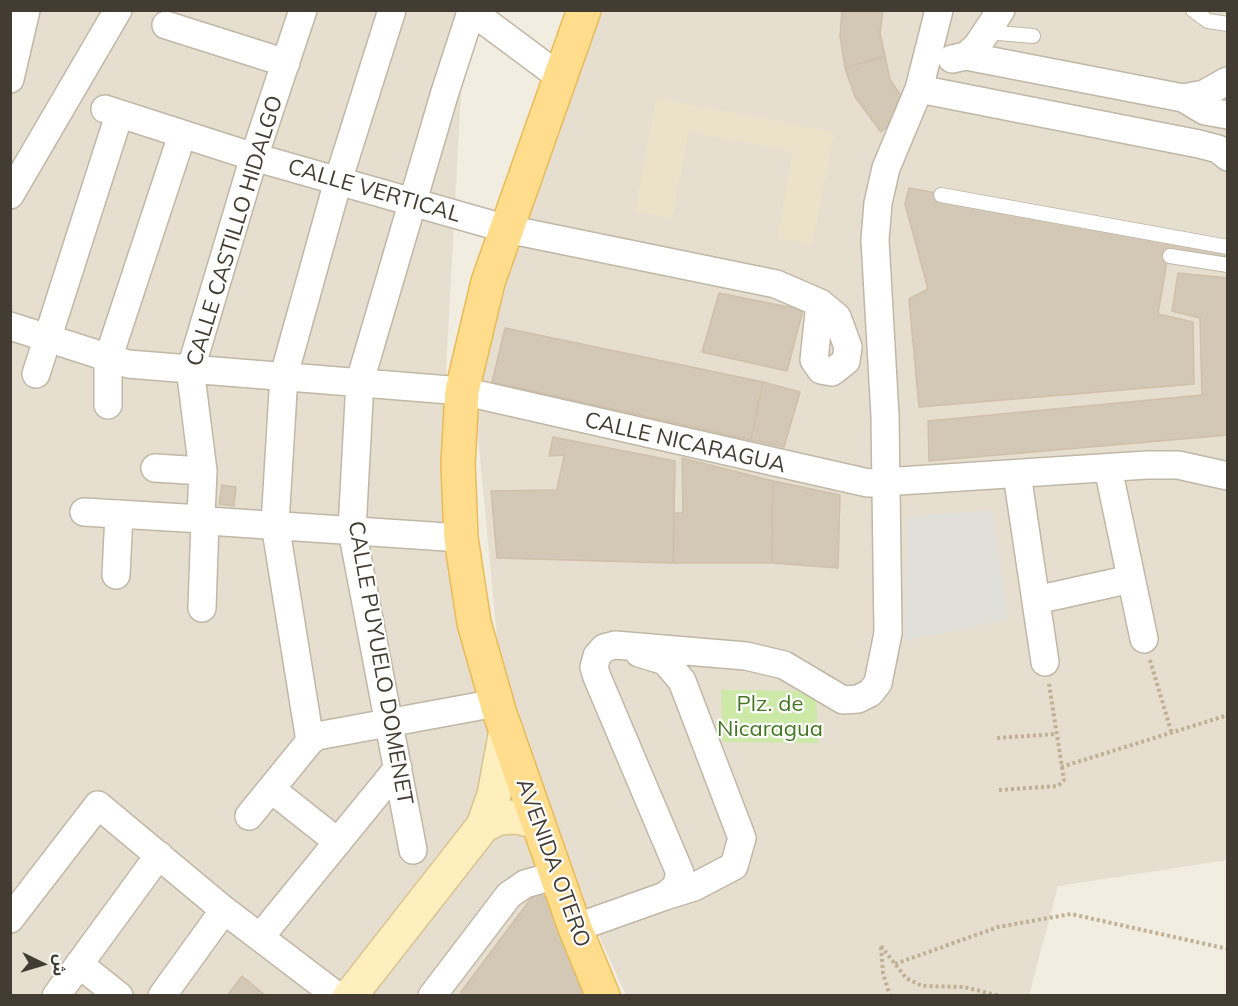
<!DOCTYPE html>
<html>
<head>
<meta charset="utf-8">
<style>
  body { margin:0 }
  #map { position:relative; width:1238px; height:1006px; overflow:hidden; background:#f2ede1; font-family:Mulish,"Noto Sans Arabic",sans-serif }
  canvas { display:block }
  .frame { position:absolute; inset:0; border:12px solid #433c32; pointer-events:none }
  .north { position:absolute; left:12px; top:934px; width:60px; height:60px; -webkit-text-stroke:4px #fff; paint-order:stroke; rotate:95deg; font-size:16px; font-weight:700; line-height:24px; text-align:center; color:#433c32 }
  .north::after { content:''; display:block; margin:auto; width:21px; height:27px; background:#433c32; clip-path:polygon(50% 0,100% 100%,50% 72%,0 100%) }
</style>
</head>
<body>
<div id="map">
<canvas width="1238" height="1006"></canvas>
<div class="frame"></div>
<div class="north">ش</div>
</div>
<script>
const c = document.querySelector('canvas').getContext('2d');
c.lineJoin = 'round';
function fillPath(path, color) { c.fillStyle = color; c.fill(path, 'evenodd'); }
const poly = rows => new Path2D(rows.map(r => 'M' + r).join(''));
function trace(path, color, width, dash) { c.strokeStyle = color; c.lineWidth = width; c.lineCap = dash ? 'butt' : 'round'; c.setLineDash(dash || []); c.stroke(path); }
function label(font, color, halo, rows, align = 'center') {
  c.font = font + ' Mulish,sans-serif'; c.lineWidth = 4.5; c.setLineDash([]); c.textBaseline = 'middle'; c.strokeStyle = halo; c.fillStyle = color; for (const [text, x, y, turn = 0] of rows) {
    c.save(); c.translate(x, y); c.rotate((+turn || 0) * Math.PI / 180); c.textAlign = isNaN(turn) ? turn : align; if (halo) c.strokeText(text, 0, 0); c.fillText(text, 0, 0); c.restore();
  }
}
fillPath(poly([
  [460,10,465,18,446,370,477,629,617,995,11,995,10,11],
  [584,11,1227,11,1227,860,1058,886,1029,995,626,995,506,731,474,394,565,50]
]), '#e6decf');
fillPath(poly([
  [656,98,834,132,812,245,777,238,793,151,689,132,672,219,635,211]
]), '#ece2ca');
fillPath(poly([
  [721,690,816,691,818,743,723,742]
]), '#cce9a7');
fillPath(poly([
  [993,510,1008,619,904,641,907,517]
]), '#e1dfda');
const building = poly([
  [842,10,883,10,880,33,885,56,845,68,840,36,842,10],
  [885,56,890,80,905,101,901,115,881,132,855,97,845,68,885,56],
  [909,188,1228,247,1228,266,1167,261,1158,314,1193,322,1194,384,919,407,909,299,928,289,905,204,909,188],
  [1178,273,1228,278,1228,435,929,461,928,421,1202,395,1200,318,1172,311,1178,273],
  [719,293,803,310,787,371,702,352,719,293],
  [505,328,763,382,751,440,492,382,505,328],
  [763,382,800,392,784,447,751,440,763,382],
  [553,437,675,461,673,563,497,558,491,491,557,490,564,455,549,456,553,437],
  [682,458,773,481,772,563,673,563,674,513,683,513,682,458],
  [773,481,840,495,838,568,772,563,773,481],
  [222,485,236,487,234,506,219,504,222,485],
  [535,893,548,898,587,996,461,996,461,992,535,893],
  [242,976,266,996,227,996,242,976]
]);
fillPath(building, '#d3c8b6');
trace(building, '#cfc0a9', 1.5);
const lane = poly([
  [1193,10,1208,21,1228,24],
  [987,32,1033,36],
  [941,195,1228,247],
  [1170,256,1228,265]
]);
const street = poly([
  [303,10,254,157,194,358,191,376,203,471,201,516,208,521,461,538],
  [470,10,560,77],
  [166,25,286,63],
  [966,56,1183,98,1204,94,1227,81],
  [952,59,966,56,977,46,1001,10],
  [10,79,26,10],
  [919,89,1199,144,1218,149,1228,157],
  [1183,98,1205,111,1228,115],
  [105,109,254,157,507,229,776,284,820,303,837,317,848,347,846,361,832,372,821,370,814,360,820,303],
  [10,195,118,10],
  [10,326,128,364,462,391,868,483,1147,465,1178,465,1228,476],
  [36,374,119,115],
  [108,405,108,359,182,135],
  [155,468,203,471],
  [1108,468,1144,639],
  [1017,474,1045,662],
  [84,512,202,519],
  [116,575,119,514],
  [1036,600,1131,579],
  [202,608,205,521],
  [639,653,665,661,682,681,742,838,734,866,694,887,665,896],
  [310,741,275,524,284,375,338,181,392,10],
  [271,789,338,842],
  [249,816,310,741,317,736,496,703],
  [413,850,352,530,360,381,445,92,471,12],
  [10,919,98,805,224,910,337,996],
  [575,928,665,896,676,887,680,873,597,677,594,667,597,656,604,648,615,645,746,656,784,665,843,700,858,699,870,693,878,683,888,633,885,416,875,240,878,203,886,168,919,89,939,10],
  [261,936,398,768],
  [79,964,119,996],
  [56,996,159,855],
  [162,996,224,910],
  [432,996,509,895,525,884,556,875]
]);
const secondary = poly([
  [483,826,499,818,517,817,537,822],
  [350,996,483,826,494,795,506,730]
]);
const primary = poly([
  [584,10,488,282,462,391,458,464,461,538,474,623,500,714,575,928,603,996]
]);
trace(lane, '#c0b7a7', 16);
trace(street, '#c0b7a7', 30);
trace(secondary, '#d8c390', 36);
trace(primary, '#e9bb58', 36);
trace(poly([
  [1150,660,1172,734],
  [997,738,1056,734],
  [1061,767,1228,715],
  [999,790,1058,786,1064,780,1049,684],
  [881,946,906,978,922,986,964,987,1000,996],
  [881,947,883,973,890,996],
  [895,964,998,927,1071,914,1228,949]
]), '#c0b094', 4, [3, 3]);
trace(lane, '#fff', 14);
trace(street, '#fff', 27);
trace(secondary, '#ffeebe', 33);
trace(primary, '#ffdd8d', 33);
label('22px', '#433c32', '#fff', [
  ["CALLE VERTICAL",374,191,16],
  ["CALLE CASTILLO HIDALGO",235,231,-73],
  ["CALLE NICARAGUA",685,443,13],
  ["CALLE PUYUELO DOMENET",380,663,80],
  ["AVENIDA OTERO",553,863,70]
]);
label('22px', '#447623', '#fff', [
  ["Plz. de",770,704],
  ["Nicaragua",770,729]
]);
</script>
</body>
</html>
